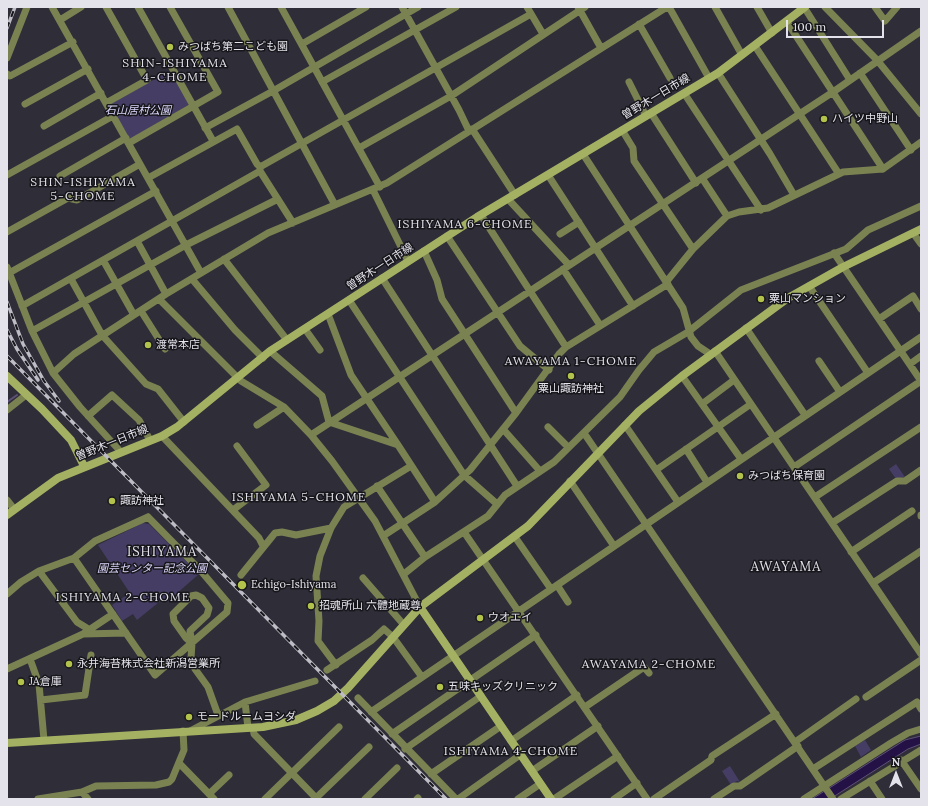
<!DOCTYPE html>
<html>
<head>
<meta charset="utf-8">
<style>
  body { margin:0 }
  #map { position:relative; width:928px; height:806px; overflow:hidden; background:#2f2d38; font-family:Lora,serif }
  canvas { display:block }
  .frame { position:absolute; inset:0; border:8px solid #e4e2ea; pointer-events:none }
  .north { position:absolute; left:876px; top:754px; width:40px; height:40px; -webkit-text-stroke:3px #17161b; paint-order:stroke; rotate:0deg; font-size:11px; font-weight:700; line-height:16px; text-align:center; color:#e4e2ea }
  .north::after { content:''; display:block; margin:auto; width:14px; height:18px; background:#e4e2ea; clip-path:polygon(50% 0,100% 100%,50% 72%,0 100%) }
  .scale { position:absolute; left:786px; top:20px; width:98px; height:18px; box-sizing:border-box; border:2px solid #e4e2ea; border-top:0; padding-left:5px; font-size:12px; line-height:14px; white-space:nowrap; color:#e4e2ea; -webkit-text-stroke:3px #17161b; paint-order:stroke }
</style>
</head>
<body>
<div id="map">
<canvas width="928" height="806"></canvas>
<div class="frame"></div>
<div class="north">N</div>
<div class="scale">100 m</div>
</div>
<script>
const c = document.querySelector('canvas').getContext('2d');
c.lineJoin = 'round';
function fillPath(path, color) { c.fillStyle = color; c.fill(path, 'evenodd'); }
const poly = rows => new Path2D(rows.map(r => 'M' + r).join(''));
function trace(path, color, width, dash) { c.strokeStyle = color; c.lineWidth = width; c.lineCap = dash ? 'butt' : 'round'; c.setLineDash(dash || []); c.stroke(path); }
function label(font, color, halo, rows, align = 'center') {
  c.font = font + ' Lora,"Noto Sans JP",serif'; c.lineWidth = 3; c.setLineDash([]); c.textBaseline = 'middle'; c.strokeStyle = halo; c.fillStyle = color; for (const [text, x, y, turn = 0] of rows) {
    c.save(); c.translate(x, y); c.rotate((+turn || 0) * Math.PI / 180); c.textAlign = isNaN(turn) ? turn : align; if (halo) c.strokeText(text, 0, 0); c.fillText(text, 0, 0); c.restore();
  }
}
fillPath(poly([
  [171,70,190,104,132,138,129,138,111,107,111,104],
  [896,464,905,477,896,479,889,469],
  [143,523,149,524,199,574,167,602,164,598,137,620,133,614,122,621,112,605,130,593,98,545],
  [865,740,871,750,861,757,855,746],
  [730,766,740,782,737,781,731,785,722,771]
]), '#463d64');
const water = poly([
  [921,736,921,744,908,749,830,799,812,799,905,740,921,736]
]);
fillPath(water, '#241146');
trace(water, '#5e5077', 1);
trace(poly([
  [7,402,17,395]
]), '#5e5077', 2);
trace(poly([
  [52,7,201,273],
  [106,7,147,80,106,103],
  [138,7,213,141],
  [228,7,335,205],
  [281,7,380,187],
  [402,7,459,110,469,131],
  [527,7,543,34],
  [578,7,601,48],
  [669,7,709,78],
  [715,7,742,55],
  [757,7,772,33],
  [804,7,850,80],
  [825,7,877,60,921,114],
  [875,7,885,21,897,7],
  [60,20,81,7],
  [787,22,883,169],
  [639,24,670,78],
  [302,44,366,7],
  [755,46,839,174],
  [7,58,27,7],
  [718,73,770,154,794,195],
  [860,73,911,150],
  [7,74,10,76,73,42],
  [322,82,456,7],
  [629,82,646,116],
  [684,93,761,210],
  [25,104,88,69],
  [651,113,696,183],
  [44,126,101,93],
  [205,128,273,91,418,7],
  [472,129,515,195],
  [622,130,633,148,634,161,693,249],
  [129,143,218,92,170,7],
  [359,148,451,96,585,7],
  [583,154,683,308,691,337,698,346,710,354],
  [260,167,531,14],
  [7,175,113,116],
  [548,175,633,306],
  [60,176,126,138],
  [148,178,237,129,257,164,260,167,260,171,293,223],
  [702,178,727,216],
  [373,190,408,261],
  [508,199,569,265],
  [481,215,566,347],
  [7,232,68,198,77,200,140,164],
  [913,233,921,244],
  [560,234,579,222],
  [447,236,520,346,549,370],
  [137,241,166,294],
  [424,251,437,280,442,299,516,413],
  [834,253,921,381],
  [224,259,287,340],
  [103,260,134,315],
  [7,267,32,331,53,373],
  [563,269,600,325],
  [9,273,156,191],
  [382,278,517,486],
  [71,279,102,335,146,384,158,389,184,422],
  [192,279,235,330,263,358],
  [667,281,693,249,727,216,739,212,768,208,843,172,883,169,921,142],
  [809,286,868,373],
  [159,299,241,381,284,407,311,435,332,461,375,521,420,607],
  [349,300,464,475,497,504],
  [22,306,260,171],
  [141,311,165,349],
  [328,314,351,375,398,445],
  [879,319,913,296,921,309],
  [746,328,805,415],
  [305,329,320,350],
  [32,331,186,245,278,199],
  [270,351,322,396,329,422,398,445,435,502],
  [715,351,921,654],
  [819,361,840,392],
  [910,364,921,356],
  [682,376,741,459],
  [702,404,734,380],
  [7,410,26,395],
  [88,416,112,395,139,420,150,440],
  [257,425,284,407],
  [625,425,678,502],
  [548,427,568,447],
  [503,429,540,471],
  [584,433,833,799],
  [311,435,833,92,921,31],
  [162,436,259,538,263,546],
  [686,449,707,482],
  [120,451,80,407,53,373,74,354,166,294,268,233,387,183,667,7],
  [794,467,921,381],
  [656,470,751,404],
  [570,481,614,546],
  [377,486,425,557],
  [815,497,921,427],
  [7,500,14,509],
  [233,510,266,485,237,446],
  [921,516,921,515],
  [148,517,201,571,228,603,227,612,155,675,74,558,95,541,148,517],
  [832,523,897,481,905,481,921,470],
  [464,532,647,799],
  [383,536,435,502,470,470,516,413,559,354,566,347,668,284],
  [515,537,551,589],
  [851,552,912,511],
  [39,571,77,622,90,630],
  [404,574,425,557,488,516,505,495,554,462,620,397,639,370,654,352,688,332,741,290,846,249,868,230,921,206],
  [241,575,275,533,282,532,296,535,331,528],
  [363,578,404,625],
  [873,583,921,551],
  [557,585,568,602],
  [7,594,21,582,39,571,74,558],
  [83,634,126,633],
  [192,643,186,638,174,621,173,614,191,596,196,595,202,598,209,608,207,615,190,631,192,643,191,658,195,669,208,687,218,715],
  [30,659,39,684,44,740],
  [336,665,318,641,319,621,316,576,320,556,331,528,344,507,411,466],
  [7,669,83,634,113,614],
  [327,670,372,640,384,629,393,637,422,677],
  [866,697,921,660],
  [358,698,456,799],
  [41,700,85,695,91,655],
  [245,702,248,728],
  [585,707,644,667,649,673],
  [371,712,921,337],
  [253,728,254,734,317,799],
  [190,731,245,702,315,681],
  [392,734,536,635],
  [511,741,577,695],
  [795,742,856,699],
  [405,749,481,696],
  [901,760,921,789],
  [179,763,214,799],
  [813,769,917,702,921,709],
  [532,771,598,726],
  [431,774,501,726],
  [870,781,882,799],
  [82,792,88,799],
  [209,794,229,775],
  [316,798,369,747],
  [38,799,82,792,96,786,156,785,169,782,172,779,184,750,183,731],
  [265,799,339,727],
  [365,799,397,768],
  [417,799,418,798],
  [458,799,520,755],
  [518,799,540,784],
  [554,799,618,756],
  [614,799,637,783],
  [654,799,711,760,712,756,776,714],
  [714,799,734,786,740,786,798,746],
  [804,799,891,743,908,733,921,729],
  [841,799,921,750]
]), '#7a8252', 7);
trace(poly([
  [7,376,42,409,71,440,84,466],
  [7,515,58,478,162,436,177,427,270,351,477,217,718,73,805,7],
  [420,607,551,799],
  [7,743,263,727,296,720,317,711,334,701,348,688,420,607,528,526,639,411,682,376,788,298,843,267,921,229]
]), '#a5b162', 8);
const rail = poly([
  [7,28,15,7],
  [7,302,23,344,44,381,59,401],
  [7,330,17,349,38,380],
  [7,356,446,799]
]);
trace(rail, '#bebcc5', 3.5);
trace(rail, '#17161b', 2, [6]);
for (const [x, y, r, color] of [
  [170,47,4,"#b3c24b"],
  [824,119,4,"#b3c24b"],
  [761,299,4,"#b3c24b"],
  [148,345,4,"#b3c24b"],
  [571,376,4,"#b3c24b"],
  [740,476,4,"#b3c24b"],
  [112,501,4,"#b3c24b"],
  [242,585,5,"#b3c24b"],
  [311,606,4,"#b3c24b"],
  [480,618,4,"#b3c24b"],
  [69,664,4,"#b3c24b"],
  [21,682,4,"#b3c24b"],
  [440,687,4,"#b3c24b"],
  [189,717,4,"#b3c24b"]
]) { const dot = new Path2D(); dot.arc(x, y, r, 0, 2 * Math.PI); c.fillStyle = color; c.fill(dot); trace(dot, '#17161b', 1.5); }
label('11px', '#e4e2ea', '#17161b', [
  ["みつばち第二こども園",178,47],
  ["ハイツ中野山",832,119],
  ["粟山マンション",769,299],
  ["渡常本店",156,345],
  ["粟山諏訪神社",571,389,"center"],
  ["みつばち保育園",748,476],
  ["諏訪神社",120,501],
  ["Echigo-Ishiyama",251,585],
  ["招魂所山 六體地蔵尊",319,606],
  ["ウオエイ",488,618],
  ["永井海苔株式会社新潟営業所",77,664],
  ["JA倉庫",29,682],
  ["五味キッズクリニック",448,687],
  ["モードルームヨシダ",197,717]
], 'left');
label('11px', '#e4e2ea', '#17161b', [
  ["曽野木一日市線",656,97,-31],
  ["曽野木一日市線",380,267,-33],
  ["曽野木一日市線",112,443,-22]
]);
label('italic 11px', '#dcd5f9', '#17161b', [
  ["石山居村公園",138,111],
  ["園芸センター記念公園",152,569]
]);
c.letterSpacing = '1px';
label('12px', '#e4e2ea', '#17161b', [
  ["SHIN-ISHIYAMA",175,64],
  ["4-CHOME",175,78],
  ["SHIN-ISHIYAMA",83,183],
  ["5-CHOME",83,197],
  ["ISHIYAMA 6-CHOME",465,225],
  ["AWAYAMA 1-CHOME",571,362],
  ["ISHIYAMA 5-CHOME",299,498],
  ["ISHIYAMA 2-CHOME",123,598],
  ["AWAYAMA 2-CHOME",649,665],
  ["ISHIYAMA 4-CHOME",511,752]
]);
c.letterSpacing = '0px';
c.letterSpacing = '1px';
label('13px', '#e4e2ea', '#17161b', [
  ["ISHIYAMA",162,552],
  ["AWAYAMA",786,567]
]);
c.letterSpacing = '0px';
</script>
</body>
</html>
